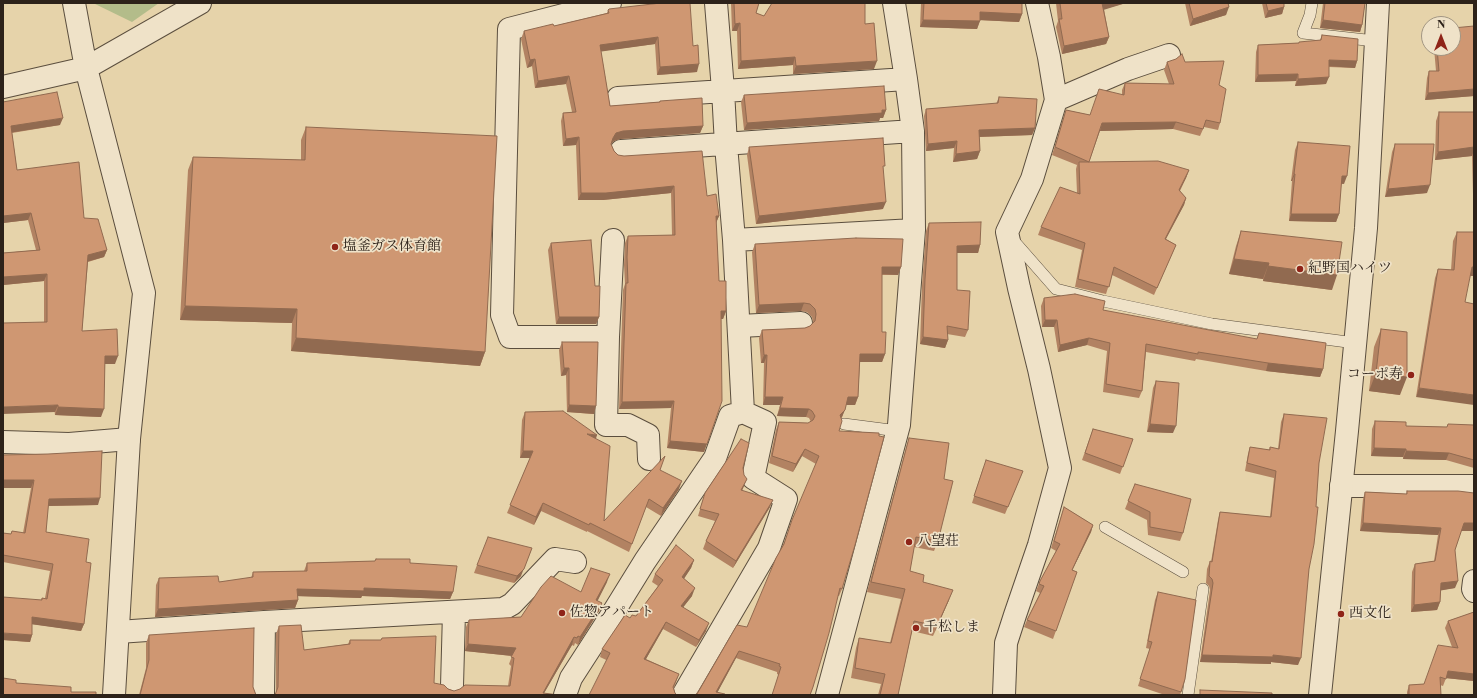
<!DOCTYPE html>
<html>
<head>
<meta charset="utf-8">
<style>
  body { margin:0 }
  #map { position:relative; width:1477px; height:698px; overflow:hidden; background:#e6d3aa; font-family:"Libre Bodoni",serif }
  canvas { display:block }
  .frame { position:absolute; inset:0; border:4px solid #2d221a; pointer-events:none }
  .north { position:absolute; left:1421px; top:16px; width:40px; height:40px; box-sizing:border-box; background:#efe2c8; border:1px solid #a19582; border-radius:50%; rotate:0deg; font-size:11px; font-weight:700; line-height:16px; text-align:center; color:#2d221a }
  .north::after { content:''; display:block; margin:auto; width:14px; height:18px; background:#8f2418; clip-path:polygon(50% 0,100% 100%,50% 72%,0 100%) }
</style>
</head>
<body>
<div id="map">
<canvas width="1477" height="698"></canvas>
<div class="frame"></div>
<div class="north">N</div>
</div>
<script>
const c = document.querySelector('canvas').getContext('2d');
c.lineJoin = 'round';
function fillPath(path, color) { c.fillStyle = color; c.fill(path, 'evenodd'); }
const poly = rows => new Path2D(rows.map(r => 'M' + r).join(''));
function trace(path, color, width, dash) { c.strokeStyle = color; c.lineWidth = width; c.lineCap = dash ? 'butt' : 'round'; c.setLineDash(dash || []); c.stroke(path); }
function label(font, color, halo, rows, align = 'center') {
  c.font = font + ' "Libre Bodoni","Noto Serif JP",serif'; c.lineWidth = 3.5; c.setLineDash([]); c.textBaseline = 'middle'; c.strokeStyle = halo; c.fillStyle = color; for (const [text, x, y, turn = 0] of rows) {
    c.save(); c.translate(x, y); c.rotate((+turn || 0) * Math.PI / 180); c.textAlign = isNaN(turn) ? turn : align; if (halo) c.strokeText(text, 0, 0); c.fillText(text, 0, 0); c.restore();
  }
}
fillPath(poly([
  [93,3,159,3,132,22]
]), '#b3bc8a');
const service = poly([
  [1312,3,1310,15,1303,33,1375,41],
  [1013,240,1056,289,1103,301,1212,324,1355,343],
  [844,424,898,431],
  [1105,527,1183,572],
  [1188,695,1203,589]
]);
const minor = poly([
  [610,3,509,29,502,315,510,337,608,337,613,240],
  [618,98,906,79],
  [1056,100,1128,69,1169,55],
  [621,151,913,131],
  [734,240,914,230],
  [739,326,801,323],
  [608,337,606,425,628,425,648,435,649,459],
  [3,442,69,444,129,439],
  [1341,486,1474,486],
  [1474,581,1473,589,1474,591],
  [118,632,264,622,503,609,512,604,555,559,575,562],
  [452,686,454,612],
  [263,695,264,622],
  [565,695,571,678,611,616,645,561,715,458,730,416,743,412,734,240,726,145,723,90,716,3],
  [683,695,769,548,786,499,753,478,765,422,743,412],
  [827,695,899,425,914,230,913,131,906,79,894,3],
  [1004,695,1006,643,1015,615,1039,545,1060,468,1039,369,1019,288,1007,232,1032,179,1056,100,1049,57,1037,3]
]);
const tertiary = poly([
  [74,3,86,68,144,293,129,439,114,695],
  [3,87,86,68,200,3],
  [1320,695,1347,431,1366,228,1378,3]
]);
trace(service, '#5b4e3e', 12);
trace(minor, '#5b4e3e', 24);
trace(tertiary, '#5b4e3e', 24);
trace(service, '#efe2c8', 11);
trace(minor, '#efe2c8', 22);
trace(tertiary, '#efe2c8', 22);
fillPath(poly([
  [731,3,759,3,756,13,764,16,865,24,874,69,793,74,793,65,738,69,737,31,732,31],
  [921,3,1022,3,1022,14,1019,22,980,20,977,29,920,27],
  [1056,3,1126,3,1104,9,1109,37,1106,44,1062,54,1056,27,1058,21],
  [1185,3,1228,3,1226,15,1190,26],
  [1262,3,1284,3,1284,7,1282,14,1265,18],
  [1323,3,1365,3,1362,25,1360,32,1320,28],
  [608,10,693,46,697,72,657,75,655,44,601,51,610,106,659,102,660,101,703,126,700,133,620,139,614,141,611,144,614,151,618,155,707,196,719,216,716,223,719,281,726,311,723,319,721,319,704,452,667,448,671,408,619,409,623,290,625,284,624,265,625,243,628,236,672,235,671,193,603,200,578,200,576,145,563,146,561,121,563,113,572,112,566,84,535,88,532,66,527,68,521,39,524,31,554,26,607,13],
  [1474,26,1474,96,1425,100,1427,78,1429,71,1436,71,1434,48,1453,48],
  [1322,35,1357,61,1355,68,1329,67,1326,84,1295,86,1296,81,1255,82,1256,52,1258,45,1299,43,1320,40],
  [1167,62,1185,62,1219,85,1220,123,1218,130,1204,127,1200,136,1173,129,1100,131,1089,162,1189,170,1186,178,1180,191,1186,198,1184,205,1166,239,1176,245,1173,252,1154,295,1112,275,1106,294,1075,287,1082,250,1038,235,1041,227,1077,193,1076,169,1077,165,1052,155,1066,110,1090,115,1122,95,1122,90,1125,83,1169,84,1164,70],
  [744,95,886,110,883,118,880,118,879,121,744,130,741,102],
  [999,97,1035,128,1032,135,979,137,980,151,977,159,953,162,954,148,926,151,924,116,926,109,996,104],
  [3,102,60,125,12,133,17,170,84,218,107,250,104,257,88,262,82,331,115,364,105,364,101,417,55,415,44,322,44,281,3,285,3,253,36,250,28,220,3,223],
  [1439,112,1474,112,1474,194,1473,194,1472,156,1435,160,1436,121],
  [306,127,485,352,480,366,291,351,292,323,180,320,188,170,193,157,301,160,301,140],
  [1298,142,1344,184,1341,184,1339,214,1336,222,1289,221,1292,181,1291,181,1295,150],
  [1395,144,1427,193,1385,197,1392,152],
  [749,147,883,171,883,209,756,224,747,155],
  [929,223,980,245,978,253,957,253,957,290,968,330,965,337,947,334,948,340,945,348,920,344,922,286,926,231],
  [1241,231,1332,290,1263,281,1263,279,1229,274,1236,246],
  [1457,232,1474,276,1470,276,1416,397,1435,278,1438,269,1451,270,1453,241],
  [551,243,595,286,599,317,596,324,556,324,548,250],
  [755,244,901,267,898,275,882,275,882,332,885,354,882,362,860,362,858,397,855,405,846,405,842,417,841,418,839,431,842,589,839,596,838,596,813,687,810,695,772,695,779,675,777,674,777,672,736,658,717,693,695,695,747,627,783,545,816,464,802,456,793,472,769,463,776,430,779,422,808,423,811,422,809,418,806,417,777,416,780,405,763,405,764,363,761,363,759,338,762,330,805,328,810,326,813,322,812,317,807,312,801,311,756,313,752,252],
  [1044,298,1103,310,1323,369,1320,377,1266,371,1196,359,1195,361,1146,352,1142,391,1139,398,1103,392,1107,351,1087,345,1058,352,1054,327,1042,327,1041,306],
  [1381,329,1400,395,1369,391,1374,347],
  [562,342,594,414,567,412,566,375,561,376,559,350],
  [1156,381,1173,433,1147,432,1153,388],
  [525,412,596,438,604,521,660,470,679,489,661,516,646,507,629,552,587,531,587,532,541,511,534,525,507,513,530,458,520,458,522,420],
  [1284,414,1319,463,1309,569,1298,665,1271,662,1271,664,1200,662,1210,590,1209,586,1206,583,1207,569,1210,561,1211,562,1218,520,1220,512,1270,517,1274,478,1245,471,1248,454,1250,447,1269,450,1270,447,1278,449,1281,422],
  [1375,421,1406,426,1447,427,1474,425,1474,468,1446,460,1403,459,1403,457,1371,456,1372,429],
  [1093,429,1133,439,1120,474,1082,460],
  [909,438,944,479,938,541,934,551,914,547,910,571,923,582,949,600,933,636,912,631,898,695,878,695,881,684,851,678,856,648,859,638,890,643,901,599,867,592,906,448],
  [3,455,98,505,48,506,46,532,86,562,84,624,81,631,32,624,32,635,30,642,3,640,41,600,42,598,45,598,50,571,3,562,3,533,11,534,12,531,23,533,31,488,3,488],
  [743,468,744,486,742,491,770,507,733,568,703,549,706,541,715,521,698,516,705,493],
  [983,468,1023,471,1005,514,972,503],
  [1135,484,1183,533,1180,541,1148,535,1147,520,1125,509],
  [1407,491,1474,531,1461,531,1455,550,1455,588,1441,590,1440,602,1437,610,1411,612,1412,572,1415,564,1434,561,1438,535,1360,531,1363,499,1365,492,1406,494],
  [1064,507,1093,525,1091,532,1072,570,1077,572,1053,639,1024,627,1027,620,1040,593,1036,591,1040,581,1056,551,1051,548],
  [376,559,410,563,453,592,450,599,362,596,361,598,298,596,298,600,295,608,155,617,156,585,159,578,219,582,251,578,253,572,304,571,307,563,375,561],
  [694,560,691,568,684,578,692,596,683,607,706,631,696,647,663,629,646,659,679,674,674,688,675,693,600,657,602,649,630,618,636,616,658,586,652,582,655,574],
  [477,565,521,576,514,583,474,573],
  [607,582,597,601,602,603,599,611,578,645,575,643,574,646,572,645,544,693,276,694,276,634,279,626,304,650,348,644,350,640,381,640,382,638,434,683,454,691,508,686,511,666,509,664,512,656,465,651,466,627,469,620,521,617],
  [1158,592,1185,679,1180,695,1165,695,1138,686,1150,649,1146,648,1155,600],
  [1474,612,1474,681,1446,678,1443,686,1440,685,1441,695,1407,695,1407,692,1409,685,1424,684,1452,647,1445,628,1448,621],
  [149,635,253,687,256,695,139,695,146,668,146,643]
]), '#b28262');
fillPath(poly([
  [1102,3,1126,3,1100,11],
  [1229,7,1226,15,1190,26,1193,19],
  [1284,7,1282,14,1265,18,1268,11],
  [980,12,1022,14,1019,22,978,20],
  [923,20,980,21,977,29,920,27],
  [1323,20,1362,25,1360,32,1320,28],
  [740,23,737,31,732,31,735,24],
  [658,37,655,44,598,52,600,45],
  [1109,37,1106,44,1062,54,1064,46],
  [795,57,793,65,738,69,741,61],
  [535,59,532,66,527,68,530,60],
  [1329,60,1357,61,1355,68,1327,66],
  [877,61,874,69,793,74,796,66],
  [699,64,697,72,657,75,660,67],
  [1298,74,1296,81,1255,82,1258,75],
  [569,76,566,84,535,88,538,81],
  [1329,77,1326,84,1295,86,1298,79],
  [1474,89,1474,96,1425,100,1428,93],
  [886,110,883,118,880,118,879,121,744,130,747,123],
  [63,118,60,125,8,133,11,126],
  [1176,122,1173,129,1100,131,1102,123],
  [703,126,700,133,620,139,614,141,610,145,613,138,616,133,623,131],
  [1035,128,1032,135,976,137,979,130],
  [579,137,576,145,563,146,566,139],
  [957,141,954,148,926,151,928,144],
  [1474,147,1474,150,1472,156,1435,160,1438,152],
  [980,151,977,159,953,162,956,154],
  [1189,170,1186,178,1176,197,1179,190],
  [1294,174,1295,174,1292,181,1291,181],
  [1342,176,1347,176,1344,184,1339,183],
  [1430,185,1427,193,1385,197,1388,189],
  [674,186,671,193,603,200,578,200,581,193],
  [1186,198,1184,205,1162,246,1165,239],
  [886,202,883,209,756,224,759,216],
  [31,213,28,220,3,223,3,216],
  [1291,214,1339,214,1336,222,1289,221],
  [716,216,719,216,716,223],
  [980,245,978,253,954,253,957,246],
  [107,250,104,257,86,262,88,255],
  [1234,259,1269,263,1263,279,1229,274],
  [1268,266,1337,275,1332,290,1263,281],
  [882,267,901,267,898,275,880,274],
  [1472,267,1474,267,1474,276,1469,276],
  [47,274,44,281,3,285,3,277],
  [804,303,801,311,756,313,759,305],
  [185,306,297,309,292,323,180,320],
  [721,311,726,311,723,319,718,319],
  [559,317,599,317,596,324,556,324],
  [1045,320,1057,320,1054,327,1042,327],
  [923,337,948,340,945,348,920,344],
  [296,338,485,352,480,366,291,351],
  [1089,338,1087,345,1058,352,1060,345],
  [860,354,885,354,882,362,858,362],
  [764,355,767,355,764,363,761,363],
  [105,356,118,356,115,364,102,364],
  [1268,363,1323,369,1320,377,1266,371],
  [564,368,569,368,566,375,561,376],
  [1376,373,1407,377,1400,395,1369,391],
  [1419,388,1474,395,1474,405,1416,397],
  [765,397,783,397,780,405,763,405],
  [848,397,858,397,855,405,845,405],
  [674,401,671,408,619,409,622,402],
  [58,405,55,412,3,414,3,407],
  [569,405,596,406,594,414,567,412],
  [58,407,104,409,101,417,55,415],
  [780,408,809,409,806,417,777,416],
  [845,410,842,417,837,423,840,415],
  [1150,424,1176,426,1173,433,1147,432],
  [587,434,597,435,595,442],
  [670,441,707,444,704,452,667,448],
  [1374,448,1406,449,1403,457,1371,456],
  [805,449,802,456,793,472,796,464],
  [523,451,533,451,530,458,520,458],
  [1406,451,1449,453,1446,460,1403,459],
  [747,479,744,486,738,498,741,490],
  [3,480,34,480,31,488,3,488],
  [682,481,679,489,661,516,663,508],
  [100,498,98,505,46,506,49,499],
  [773,500,770,507,733,568,736,561],
  [543,503,541,511,534,525,536,517],
  [1363,523,1441,528,1438,535,1360,531],
  [1464,523,1474,523,1474,531,1461,531],
  [1093,525,1091,532,1069,577,1072,570],
  [532,548,521,576,514,583,517,576],
  [694,560,691,568,680,585,682,577],
  [610,574,607,582,594,608,596,600],
  [1458,581,1455,588,1438,591,1441,583],
  [364,588,453,592,450,599,362,596,361,598,294,596,297,589],
  [695,588,692,596,678,614,681,606],
  [953,590,949,600,933,636,937,626],
  [298,600,295,608,155,617,158,609],
  [1440,602,1437,610,1411,612,1414,605],
  [602,603,599,611,578,645,580,637],
  [32,617,84,624,81,631,30,624],
  [666,622,663,629,642,666,644,659],
  [709,623,706,631,696,647,699,640],
  [3,633,32,635,30,642,3,640],
  [574,637,572,645,543,695,543,693],
  [468,644,516,648,513,656,465,651],
  [739,651,736,658,716,695,716,692],
  [1202,655,1273,655,1301,658,1298,665,1271,662,1271,664,1200,662],
  [1448,671,1474,674,1474,681,1445,678]
]), '#916a50');
const building = poly([
  [661,3,690,3,693,46,698,45,699,64,660,67,658,37,600,45,610,106,660,102,660,101,702,98,703,126,623,131,616,133,613,138,611,144,614,151,618,155,624,156,702,151,707,196,716,194,719,216,716,216,719,281,726,281,726,311,721,311,722,401,707,444,670,441,674,401,622,402,626,283,628,283,627,257,628,236,675,235,674,186,606,193,581,193,579,137,566,139,563,113,576,112,569,76,538,81,535,59,530,60,524,31,553,24,554,26,609,13,608,10,609,9,661,3],
  [734,3,759,3,756,13,764,16,772,3,865,3,865,24,874,23,877,61,796,66,795,57,741,61,740,23,735,24,734,3],
  [924,3,1022,3,1022,14,980,12,980,21,923,20,924,3],
  [1060,3,1104,3,1102,3,1109,37,1064,46,1059,19,1062,19,1060,3],
  [1189,3,1228,3,1229,7,1193,19,1189,3],
  [1266,3,1284,3,1284,7,1268,11,1266,3],
  [1325,3,1365,3,1362,25,1323,20,1325,3],
  [1474,26,1474,89,1428,93,1429,71,1439,71,1437,48,1453,48,1453,28,1474,26],
  [1322,35,1358,39,1357,61,1329,60,1329,77,1298,79,1298,74,1258,75,1258,45,1299,43,1299,42,1321,40,1322,35],
  [1182,54,1185,62,1224,61,1219,85,1226,89,1220,123,1206,120,1203,129,1176,122,1102,123,1089,162,1158,161,1189,170,1179,190,1186,198,1165,239,1176,245,1157,288,1114,267,1109,287,1078,279,1085,243,1041,227,1060,187,1080,194,1079,162,1089,162,1055,147,1066,110,1090,115,1099,89,1124,95,1125,83,1174,84,1167,62,1176,59,1182,54],
  [884,86,886,110,882,110,882,113,747,123,744,95,884,86],
  [57,92,63,118,11,126,17,170,79,162,84,218,98,219,107,250,88,255,82,331,117,329,118,356,105,356,104,409,58,407,58,405,3,407,3,323,47,322,47,274,3,277,3,253,40,250,31,213,3,216,3,102,57,92],
  [999,97,1037,99,1035,128,979,130,980,151,956,154,957,141,928,144,926,109,998,103,999,97],
  [1439,112,1474,112,1474,147,1438,152,1439,112],
  [306,127,497,136,485,352,296,338,297,309,185,306,193,157,305,160,306,127],
  [883,138,885,166,883,166,886,202,759,216,749,147,883,138],
  [1298,142,1350,146,1347,176,1342,176,1339,214,1291,214,1295,174,1294,174,1298,142],
  [1395,144,1434,144,1430,185,1388,189,1395,144],
  [981,222,980,245,957,246,957,290,970,291,968,330,947,326,948,340,923,337,925,279,929,223,981,222],
  [1241,231,1342,242,1337,275,1268,266,1269,263,1234,259,1241,231],
  [1457,232,1474,232,1474,267,1472,267,1465,302,1474,304,1474,395,1419,388,1438,269,1454,270,1457,232],
  [856,238,903,239,901,267,882,267,882,332,886,332,885,354,860,354,858,397,848,397,845,410,840,415,842,421,839,431,879,433,879,436,884,437,855,545,842,589,840,588,829,633,813,687,810,695,772,695,781,667,779,666,780,664,739,651,716,692,725,694,724,695,695,695,697,694,737,625,747,627,776,558,784,544,792,520,819,456,805,449,796,464,772,456,779,422,808,423,813,420,815,416,812,411,809,409,780,408,783,397,765,397,767,355,764,355,762,330,805,328,810,326,815,321,816,314,815,309,810,304,804,303,759,305,755,244,856,238],
  [591,240,595,286,600,286,599,317,559,317,551,243,591,240],
  [1075,294,1105,301,1103,310,1257,339,1259,333,1326,343,1323,369,1268,363,1198,352,1198,354,1146,344,1142,391,1106,384,1110,343,1089,338,1060,345,1057,320,1045,320,1044,298,1075,294],
  [1381,329,1407,332,1407,377,1376,373,1381,329],
  [562,342,598,342,596,406,569,405,569,368,564,368,562,342],
  [1156,381,1179,383,1176,426,1150,424,1156,381],
  [563,411,597,435,587,434,610,446,604,521,665,456,660,470,682,481,663,508,649,499,632,544,590,523,589,525,543,503,536,517,510,505,533,451,523,451,525,412,563,411],
  [1284,414,1327,418,1319,463,1316,507,1318,507,1314,544,1309,569,1301,658,1273,655,1273,657,1202,655,1213,583,1212,579,1209,576,1210,561,1212,562,1220,512,1271,517,1276,471,1247,463,1250,447,1270,450,1270,447,1279,449,1284,414],
  [1375,421,1406,422,1406,426,1447,427,1448,424,1474,425,1474,460,1449,453,1406,451,1406,449,1374,448,1375,421],
  [1093,429,1133,439,1123,467,1085,453,1093,429],
  [909,438,949,443,944,479,953,481,938,541,916,537,910,571,924,575,923,582,953,590,937,626,914,621,898,695,880,695,885,674,855,668,859,638,891,643,905,589,871,582,909,438],
  [741,439,749,443,743,468,744,475,747,479,741,490,773,500,736,561,706,541,719,514,700,509,705,493,741,439],
  [102,451,100,498,49,499,46,532,89,539,86,562,91,563,84,624,32,617,32,635,3,633,3,597,42,600,42,598,47,599,53,564,3,555,3,533,11,534,12,531,25,533,34,480,3,480,3,455,48,454,102,451],
  [986,460,1023,471,1008,507,974,496,986,460],
  [1135,484,1191,499,1183,533,1150,527,1150,512,1128,501,1135,484],
  [1407,491,1458,491,1474,493,1474,523,1464,523,1455,550,1458,581,1441,583,1440,602,1414,605,1415,564,1435,561,1441,528,1363,523,1365,492,1407,494,1407,491],
  [1064,507,1093,525,1072,570,1077,572,1056,631,1027,620,1044,586,1039,584,1040,581,1060,544,1054,541,1064,507],
  [488,537,532,548,524,569,517,576,477,565,488,537],
  [676,545,694,560,682,577,695,588,681,606,709,623,699,640,666,622,644,659,679,674,673,687,675,693,677,695,589,695,610,653,602,649,625,615,630,618,632,615,636,616,663,580,655,574,676,545],
  [376,559,410,559,410,563,457,566,453,592,364,588,364,591,297,589,298,600,158,609,159,578,218,576,219,582,253,577,253,572,307,571,307,563,375,561,376,559],
  [591,568,610,574,596,600,602,603,580,637,578,636,577,638,574,637,543,693,559,695,275,695,278,687,279,626,301,625,304,650,350,644,350,640,381,640,382,638,436,636,434,683,444,685,448,689,454,691,460,689,465,685,510,686,514,658,511,657,516,648,468,644,469,620,521,617,541,587,551,576,581,592,591,568],
  [1158,592,1196,600,1185,679,1181,692,1140,679,1152,642,1148,641,1158,592],
  [1474,612,1474,674,1448,671,1446,679,1440,677,1441,695,1409,695,1409,685,1424,684,1438,645,1458,648,1448,621,1474,612],
  [254,628,253,687,256,695,140,695,149,660,149,635,254,628],
  [3,678,16,680,16,683,71,687,71,692,96,692,96,695,3,695,3,678],
  [1200,690,1272,693,1272,695,1200,695,1200,690]
]);
fillPath(building, '#cf9772');
trace(building, '#916a50', 1);
for (const [x, y, r, color] of [
  [335,247,4,"#8f2418"],
  [1300,269,4,"#8f2418"],
  [1411,375,4,"#8f2418"],
  [909,542,4,"#8f2418"],
  [562,613,4,"#8f2418"],
  [1341,614,4,"#8f2418"],
  [916,628,4,"#8f2418"]
]) { const dot = new Path2D(); dot.arc(x, y, r, 0, 2 * Math.PI); c.fillStyle = color; c.fill(dot); trace(dot, '#efe2c8', 1.5); }
label('14px', '#2d221a', '#efe2c8', [
  ["塩釜ガス体育館",343,247],
  ["紀野国ハイツ",1308,269],
  ["コーポ寿",1403,375,"right"],
  ["八望荘",917,542],
  ["佐惣アパート",570,613],
  ["西文化",1349,614],
  ["千松しま",924,628]
], 'left');
</script>
</body>
</html>
